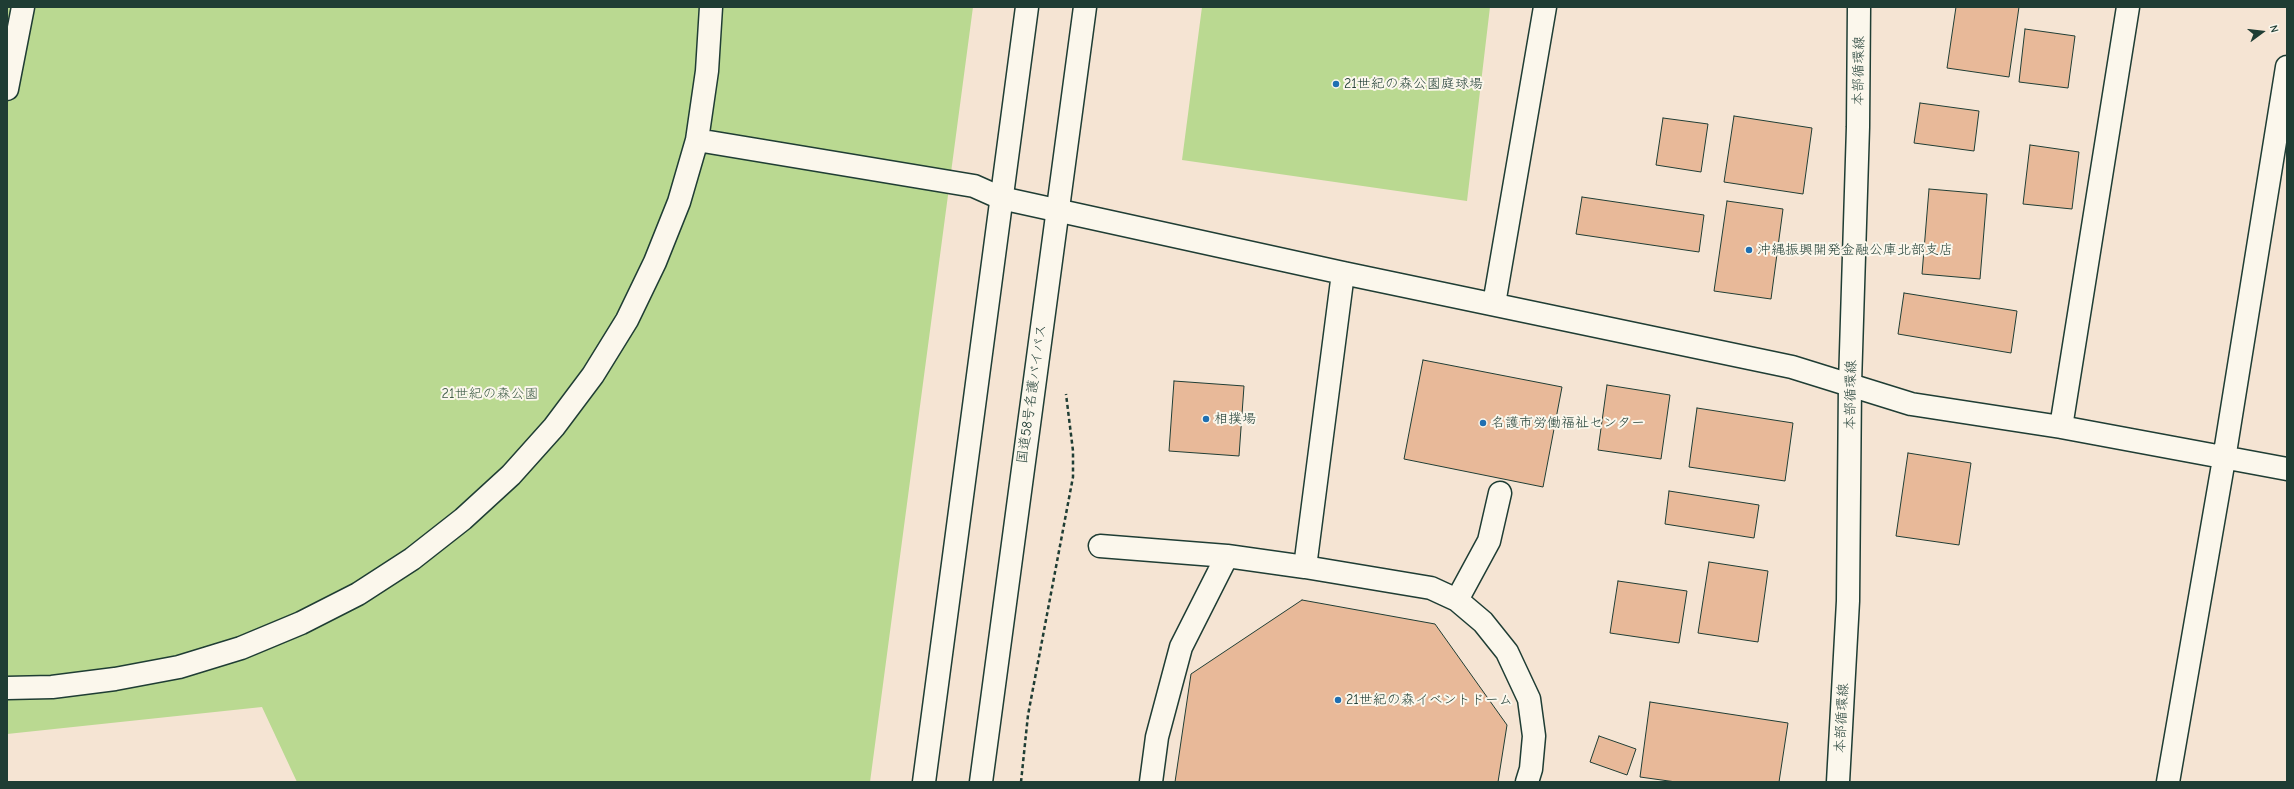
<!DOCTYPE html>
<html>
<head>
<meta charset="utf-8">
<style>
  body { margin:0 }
  #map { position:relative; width:2294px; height:789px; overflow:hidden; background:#f5e4d3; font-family:"Comic Neue",sans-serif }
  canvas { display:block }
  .frame { position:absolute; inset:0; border:8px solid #1f3d34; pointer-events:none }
  .north { position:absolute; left:2242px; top:12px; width:40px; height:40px; -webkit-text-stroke:3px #fbf7ec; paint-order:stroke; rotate:75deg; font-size:11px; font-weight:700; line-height:16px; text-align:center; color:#1f3d34 }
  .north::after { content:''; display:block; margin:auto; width:14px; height:18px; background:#1f3d34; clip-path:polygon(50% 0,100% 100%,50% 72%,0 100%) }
</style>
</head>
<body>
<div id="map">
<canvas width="2294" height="789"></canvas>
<div class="frame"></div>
<div class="north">N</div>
</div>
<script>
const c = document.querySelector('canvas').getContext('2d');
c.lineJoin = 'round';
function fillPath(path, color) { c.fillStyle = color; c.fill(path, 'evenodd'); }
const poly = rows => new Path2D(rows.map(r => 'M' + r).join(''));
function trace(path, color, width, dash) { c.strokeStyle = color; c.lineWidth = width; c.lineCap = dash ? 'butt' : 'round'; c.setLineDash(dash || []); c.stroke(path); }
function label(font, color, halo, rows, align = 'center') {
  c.font = font + ' "Comic Neue","Klee One",sans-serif'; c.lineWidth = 4; c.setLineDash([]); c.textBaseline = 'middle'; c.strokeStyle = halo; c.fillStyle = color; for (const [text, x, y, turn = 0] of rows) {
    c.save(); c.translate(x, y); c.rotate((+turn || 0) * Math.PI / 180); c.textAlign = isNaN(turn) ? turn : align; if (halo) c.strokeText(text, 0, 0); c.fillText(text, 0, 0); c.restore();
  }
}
fillPath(poly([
  [7,7,973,7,870,782,297,782,262,707,7,734],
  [1202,7,1490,7,1467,201,1182,160]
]), '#bad991');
const building = poly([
  [1956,7,2019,7,2009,77,1947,68,1956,7],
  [2025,29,2075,36,2068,88,2019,82,2025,29],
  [1920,103,1979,111,1974,151,1914,143,1920,103],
  [1734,116,1812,128,1803,194,1724,182,1734,116],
  [1663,118,1708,124,1701,172,1656,165,1663,118],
  [2030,145,2079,152,2072,209,2023,204,2030,145],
  [1929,189,1987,194,1980,279,1922,274,1929,189],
  [1582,197,1704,215,1699,252,1576,234,1582,197],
  [1727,201,1783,209,1771,299,1714,291,1727,201],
  [1904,293,2017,311,2011,353,1898,334,1904,293],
  [1423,360,1562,387,1543,487,1404,459,1423,360],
  [1174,381,1244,386,1239,456,1169,451,1174,381],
  [1607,385,1670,395,1661,459,1598,450,1607,385],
  [1697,408,1793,423,1785,481,1689,467,1697,408],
  [1908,453,1971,463,1959,545,1896,536,1908,453],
  [1669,491,1759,505,1754,538,1665,524,1669,491],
  [1709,562,1768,571,1758,642,1698,633,1709,562],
  [1618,581,1687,591,1679,643,1610,633,1618,581],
  [1302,600,1435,624,1507,725,1498,782,1175,782,1191,674,1302,600],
  [1650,702,1788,723,1779,782,1676,782,1640,777,1650,702],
  [1599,736,1636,749,1627,775,1590,762,1599,736]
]);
fillPath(building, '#e8b999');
trace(building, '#1f3d34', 1);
const minor = poly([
  [7,89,23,7],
  [697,140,974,186,1001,198,1343,273,1792,367,1911,404,2061,427,2287,469],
  [1494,304,1545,7],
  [2061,427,2128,7],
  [1100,546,1227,556,1305,567,1431,588,1457,600,1483,622,1507,652,1529,699,1534,736,1531,769,1527,782],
  [1305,567,1343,273],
  [1457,600,1489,541,1500,493],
  [7,688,52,687,115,679,179,667,241,648,301,623,358,594,412,559,463,519,511,475,554,427,593,375,627,320,655,262,679,202,697,140,707,71,711,7],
  [1151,782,1157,737,1181,647,1227,556],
  [2168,782,2224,459,2287,67]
]);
const major = poly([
  [1838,782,1848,601,1850,384,1858,127,1859,7]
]);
const highway = poly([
  [924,782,1027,7],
  [981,782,1085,7]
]);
trace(minor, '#1f3d34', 25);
trace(major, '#1f3d34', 25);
trace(highway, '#1f3d34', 25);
trace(poly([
  [1021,782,1028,715,1073,477,1073,451,1066,394]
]), '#1f3d34', 2.5, [4, 3]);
trace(minor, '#fbf7ec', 22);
trace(major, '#fbf7ec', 22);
trace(highway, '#fbf7ec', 22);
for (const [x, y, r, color] of [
  [1336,84,4,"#1f6fb2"],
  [1749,250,4,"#1f6fb2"],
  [1206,419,4,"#1f6fb2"],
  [1483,423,4,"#1f6fb2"],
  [1338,700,4,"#1f6fb2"]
]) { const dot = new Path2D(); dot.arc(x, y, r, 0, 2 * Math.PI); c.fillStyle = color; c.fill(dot); trace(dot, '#fbf7ec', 1.5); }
label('14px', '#1f3d34', '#fbf7ec', [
  ["本部循環線",1859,71,-89],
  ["国道58号名護バイパス",1032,394,-82],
  ["本部循環線",1851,395,-89],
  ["本部循環線",1842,718,-87]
]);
label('14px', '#1f3d34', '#fbf7ec', [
  ["21世紀の森公園庭球場",1344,84],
  ["沖縄振興開発金融公庫北部支店",1757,250],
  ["相撲場",1214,419],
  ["名護市労働福祉センター",1491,423],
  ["21世紀の森イベントドーム",1346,700]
], 'left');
label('14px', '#3e5c47', '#fbf7ec', [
  ["21世紀の森公園",490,394]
]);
</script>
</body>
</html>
